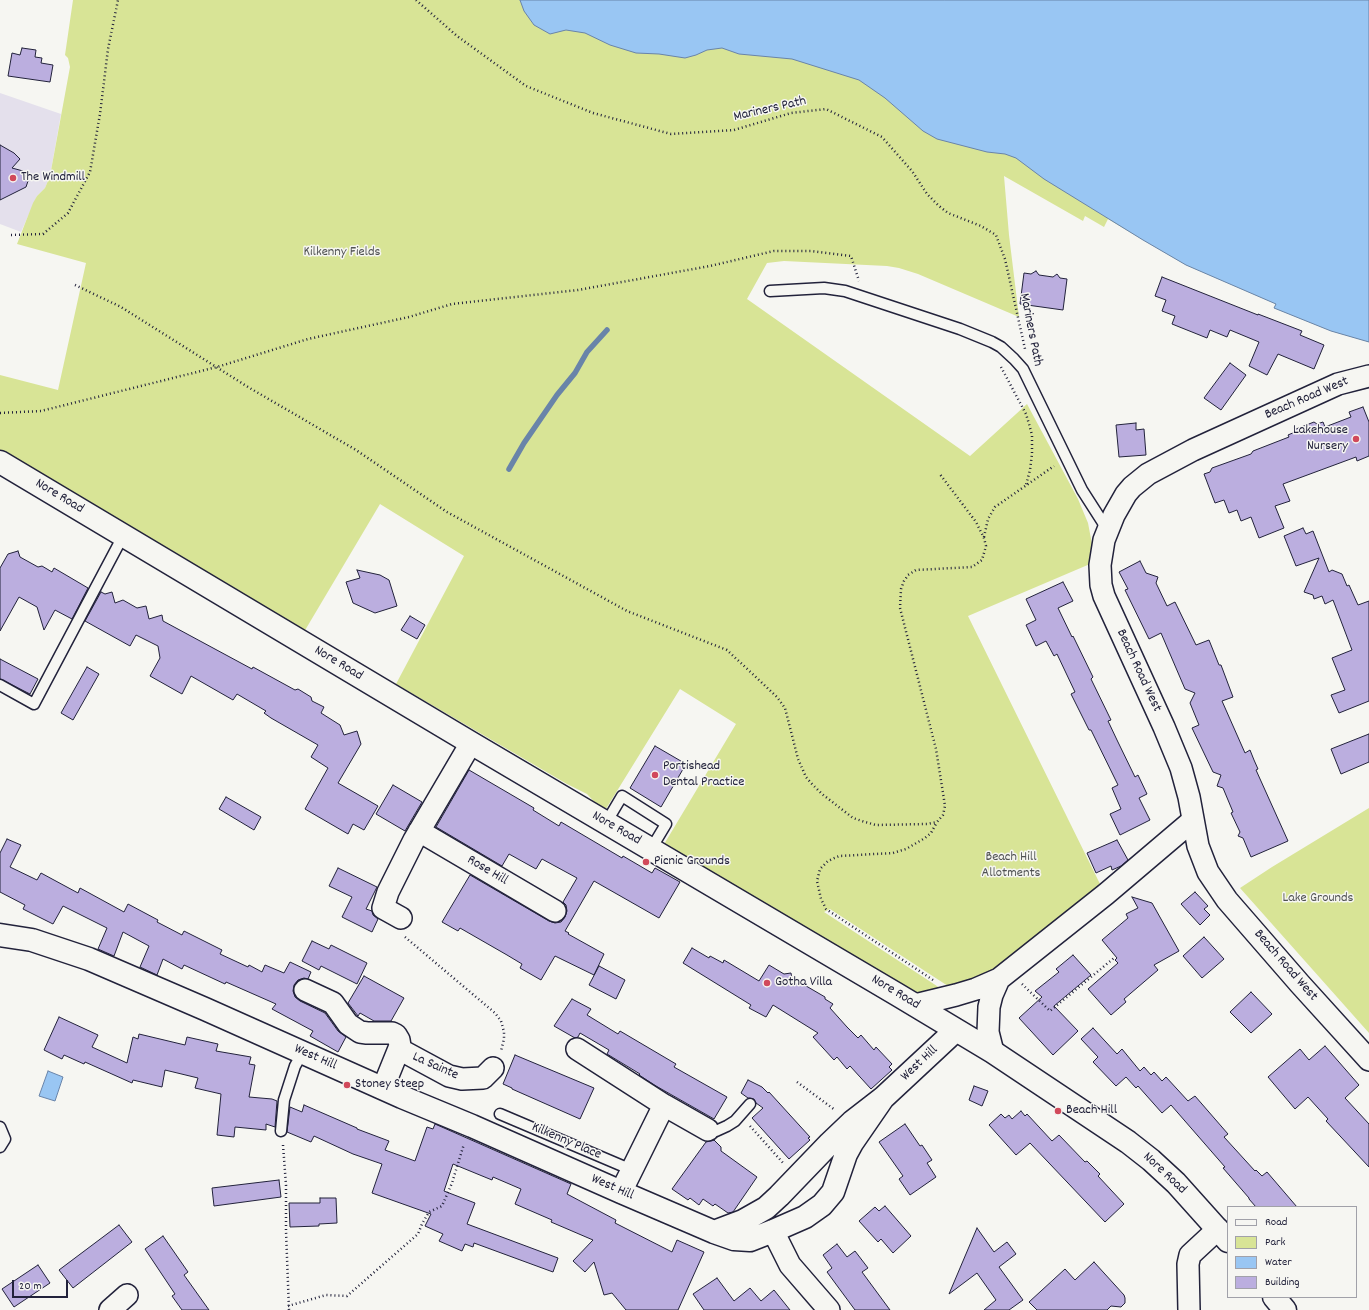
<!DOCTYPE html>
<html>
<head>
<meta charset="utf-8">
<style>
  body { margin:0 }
  #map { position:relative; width:1369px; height:1310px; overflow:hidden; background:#f6f6f2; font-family:Dekko,sans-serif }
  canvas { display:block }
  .legend { position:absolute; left:1227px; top:1206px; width:130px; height:92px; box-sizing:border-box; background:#f6f6f2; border:1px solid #a1a1a9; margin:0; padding:5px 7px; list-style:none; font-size:12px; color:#22223b }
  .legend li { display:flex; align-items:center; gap:8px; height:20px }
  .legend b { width:20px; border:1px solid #a1a1a9 }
  .scale { position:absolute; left:12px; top:1280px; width:56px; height:18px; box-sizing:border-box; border:2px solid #22223b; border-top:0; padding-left:5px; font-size:12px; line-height:14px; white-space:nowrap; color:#22223b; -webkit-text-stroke:3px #f6f6f2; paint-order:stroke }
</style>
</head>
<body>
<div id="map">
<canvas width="1369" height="1310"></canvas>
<ul class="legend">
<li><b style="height:5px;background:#f6f6f2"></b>Road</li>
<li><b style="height:11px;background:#d8e496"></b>Park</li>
<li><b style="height:11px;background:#99c6f3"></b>Water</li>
<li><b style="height:11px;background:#bbaedf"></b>Building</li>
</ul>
<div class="scale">20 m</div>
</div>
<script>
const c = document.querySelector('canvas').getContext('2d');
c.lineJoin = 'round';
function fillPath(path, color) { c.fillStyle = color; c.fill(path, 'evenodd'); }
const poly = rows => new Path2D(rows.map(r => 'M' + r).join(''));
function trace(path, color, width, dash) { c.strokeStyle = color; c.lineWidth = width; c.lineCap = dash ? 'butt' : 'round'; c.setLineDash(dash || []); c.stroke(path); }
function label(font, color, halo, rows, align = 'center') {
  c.font = font + ' Dekko,sans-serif'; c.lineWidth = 3; c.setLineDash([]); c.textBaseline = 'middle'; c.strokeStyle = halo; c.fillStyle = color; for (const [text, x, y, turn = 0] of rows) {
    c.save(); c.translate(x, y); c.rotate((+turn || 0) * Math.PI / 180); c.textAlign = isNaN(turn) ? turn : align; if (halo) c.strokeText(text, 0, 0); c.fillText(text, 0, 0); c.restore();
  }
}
fillPath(poly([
  [0,93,61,114,50,176,45,188,37,196,21,232,0,224]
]), '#e4e0ec');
fillPath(poly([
  [73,0,1369,0,1369,342,1331,331,1274,308,1276,304,1186,265,1143,240,1108,219,1104,227,1085,216,1083,221,1004,176,1009,235,1019,317,918,274,899,268,887,266,784,261,767,263,747,299,970,456,1027,404,1078,499,1088,523,1092,544,1090,556,1090,564,968,616,1101,886,990,974,951,988,830,909,824,912,943,990,919,995,913,993,663,846,736,724,680,689,604,812,587,794,567,784,396,684,464,556,380,504,304,632,0,452,0,375,58,390,86,263,17,244,33,203,37,196,45,188,50,176,70,67,68,58,65,55],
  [1369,808,1369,1033,1240,888,1272,867]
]), '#d8e496');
const water = poly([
  [520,0,1369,0,1369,342,1331,331,1274,308,1276,304,1186,265,1143,240,1044,179,1016,158,1005,154,987,152,937,139,923,131,885,98,859,80,792,59,739,54,722,48,707,50,696,55,685,58,659,54,636,53,610,45,585,33,566,30,550,34,534,25,524,11,520,0],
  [48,1071,63,1077,55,1101,39,1096,48,1071]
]);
fillPath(water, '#99c6f3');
trace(water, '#6984a9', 1);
trace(poly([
  [509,469,524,443,557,395,575,373,587,352,607,330]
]), '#6984a9', 5.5);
const building = poly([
  [22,48,36,50,35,57,42,58,41,63,53,65,50,82,8,76,12,53,20,55,22,48],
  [0,145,14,153,20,159,12,168,23,171,28,181,26,187,0,200,0,145],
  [1036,271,1039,275,1053,277,1057,274,1060,278,1067,279,1063,310,1020,304,1024,273,1031,274,1036,271],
  [1162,277,1258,315,1258,314,1302,331,1300,335,1324,345,1314,369,1278,354,1267,375,1249,366,1259,342,1230,330,1227,337,1210,330,1207,338,1172,324,1175,316,1162,311,1166,300,1155,296,1162,277],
  [1230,363,1246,375,1221,410,1204,398,1230,363],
  [1363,407,1369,422,1369,456,1357,461,1356,457,1283,484,1290,501,1275,506,1284,528,1259,538,1251,517,1241,521,1237,510,1229,513,1224,500,1215,503,1204,474,1210,472,1212,468,1251,454,1253,451,1289,437,1288,435,1295,432,1296,429,1314,422,1317,424,1323,422,1325,427,1351,417,1349,412,1363,407],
  [1136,423,1136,430,1144,429,1146,455,1119,457,1116,425,1136,423],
  [1303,528,1306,534,1313,531,1329,572,1332,570,1342,574,1347,586,1349,585,1358,605,1369,601,1369,701,1339,713,1331,695,1345,690,1332,658,1352,650,1333,600,1325,604,1322,596,1314,599,1313,595,1304,592,1319,558,1296,566,1284,536,1303,528],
  [18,551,20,557,38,567,42,566,52,572,54,568,88,588,72,619,55,610,44,630,37,607,19,597,0,631,0,568,8,554,18,551],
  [1140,561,1146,573,1158,577,1156,583,1167,606,1175,602,1196,645,1209,640,1219,665,1221,665,1233,697,1222,701,1245,753,1250,750,1254,760,1258,769,1256,770,1288,841,1251,857,1243,838,1238,836,1240,832,1231,813,1233,812,1223,788,1217,786,1221,775,1213,772,1192,728,1199,725,1190,703,1195,693,1185,689,1161,633,1149,639,1125,590,1128,589,1119,572,1140,561],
  [357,570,380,575,389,580,397,606,375,613,353,603,346,582,360,578,357,570],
  [1063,582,1073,601,1058,608,1072,637,1073,636,1093,677,1091,679,1111,720,1108,721,1117,740,1135,777,1138,775,1147,794,1139,798,1150,820,1120,835,1110,814,1121,809,1112,788,1118,785,1091,730,1089,730,1071,694,1075,692,1057,654,1054,656,1046,641,1036,646,1026,625,1036,620,1026,599,1063,582],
  [101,592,105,594,112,592,115,603,123,600,137,608,146,606,149,619,162,615,163,621,252,669,253,667,295,690,298,689,311,697,312,701,324,707,321,713,340,725,344,735,357,731,361,744,338,783,378,806,364,830,353,824,348,834,305,809,328,768,311,757,318,745,271,718,264,713,266,711,237,694,233,700,191,676,182,694,150,676,160,658,158,646,136,635,130,646,85,621,101,592],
  [410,616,425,625,417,639,401,630,410,616],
  [0,659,38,679,30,694,0,679,0,659],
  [87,667,99,674,73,720,61,713,87,667],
  [1369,734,1369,762,1341,774,1331,749,1369,734],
  [655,746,686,764,661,807,630,788,655,746],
  [469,770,534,808,533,810,559,826,561,822,622,858,623,856,652,873,655,868,680,882,659,918,594,881,565,931,569,933,568,934,604,954,594,975,555,956,541,980,520,968,522,964,507,955,460,928,458,931,442,922,470,875,549,921,555,923,561,922,565,917,567,911,566,905,563,902,577,878,542,859,536,869,509,854,502,866,436,827,469,770],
  [393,785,422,802,405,831,376,814,393,785],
  [226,797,261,817,254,830,219,809,226,797],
  [7,839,21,845,10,867,37,880,41,873,78,893,80,888,124,912,128,904,158,920,157,922,182,935,184,931,222,950,220,954,248,967,249,965,262,972,265,965,284,973,290,962,311,972,308,979,304,978,298,980,294,985,293,991,295,997,300,1001,325,1013,338,1031,346,1037,338,1052,310,1036,313,1031,272,1009,276,1004,226,982,225,984,184,965,182,969,163,959,157,975,140,967,149,946,123,932,114,956,98,949,107,928,63,906,53,924,23,909,25,905,0,892,0,853,7,839],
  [1117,840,1128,860,1121,866,1112,870,1111,866,1096,873,1087,853,1117,840],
  [338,868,377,887,366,909,372,911,373,915,378,919,372,932,342,917,352,897,329,886,338,868],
  [1195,892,1208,906,1204,909,1210,915,1200,925,1181,904,1195,892],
  [1132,897,1152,903,1179,951,1154,965,1158,970,1124,999,1126,1002,1111,1015,1088,989,1118,963,1115,960,1117,958,1102,940,1128,918,1126,914,1138,908,1132,897],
  [1204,937,1224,959,1202,978,1183,956,1204,937],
  [312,941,329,949,331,945,367,963,357,984,321,966,319,970,302,961,312,941],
  [692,948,709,958,710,956,723,963,724,960,759,981,769,965,784,974,791,973,793,985,801,983,825,997,825,999,833,1004,830,1008,847,1027,858,1038,861,1035,874,1050,876,1047,892,1064,889,1067,892,1070,871,1089,850,1066,847,1069,837,1057,834,1060,813,1037,818,1033,773,1005,766,1017,749,1008,751,1005,683,963,692,948],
  [1073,955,1091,975,1054,1006,1078,1031,1053,1055,1019,1018,1042,997,1035,991,1059,972,1056,969,1073,955],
  [599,966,625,980,616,999,589,985,599,966],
  [364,976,404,998,391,1021,374,1021,360,1013,358,1016,348,1003,364,976],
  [1251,992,1272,1014,1251,1033,1230,1012,1251,992],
  [572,999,591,1009,587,1015,618,1034,620,1031,676,1064,674,1067,727,1097,714,1119,656,1086,639,1075,640,1074,607,1054,609,1050,580,1033,578,1037,575,1038,554,1026,572,999],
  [59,1017,98,1035,92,1047,127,1063,133,1037,138,1039,139,1034,185,1045,187,1037,218,1044,216,1051,251,1057,249,1064,255,1065,249,1097,272,1099,277,1101,275,1127,266,1124,266,1130,235,1127,234,1137,217,1135,221,1094,195,1088,198,1078,165,1070,162,1087,133,1080,132,1083,85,1062,84,1064,64,1055,62,1059,44,1050,59,1017],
  [1093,1028,1117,1054,1122,1049,1140,1071,1144,1067,1151,1075,1154,1072,1162,1081,1166,1077,1188,1101,1195,1096,1228,1134,1224,1137,1255,1171,1256,1170,1262,1176,1267,1172,1297,1207,1256,1207,1249,1199,1249,1198,1223,1168,1225,1167,1171,1105,1162,1113,1138,1086,1136,1088,1126,1077,1116,1086,1093,1062,1098,1057,1081,1039,1093,1028],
  [1325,1046,1359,1085,1345,1098,1369,1124,1369,1167,1326,1121,1328,1119,1308,1097,1295,1109,1268,1077,1300,1049,1309,1060,1325,1046],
  [515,1055,594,1088,580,1119,512,1089,512,1088,503,1084,515,1055],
  [748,1080,762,1087,768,1093,769,1092,810,1137,808,1138,810,1140,789,1159,752,1118,763,1108,756,1103,754,1099,748,1098,741,1093,748,1080],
  [974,1086,988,1091,982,1106,969,1100,974,1086],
  [304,1105,357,1128,357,1129,389,1141,385,1150,415,1161,427,1127,433,1129,435,1124,571,1184,567,1194,616,1220,615,1223,672,1252,677,1240,704,1252,678,1310,626,1310,612,1293,604,1295,594,1262,585,1272,573,1261,593,1240,551,1222,552,1220,515,1204,521,1189,493,1177,492,1180,453,1164,444,1191,475,1203,467,1224,558,1258,553,1272,474,1243,473,1247,465,1244,462,1251,439,1241,443,1234,425,1226,431,1214,372,1193,382,1164,353,1154,314,1136,311,1142,287,1132,290,1107,302,1112,304,1105],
  [1021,1111,1025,1116,1027,1114,1052,1141,1059,1135,1085,1162,1087,1161,1100,1174,1098,1176,1124,1204,1105,1222,1030,1143,1016,1155,989,1125,1001,1114,1005,1118,1009,1115,1012,1119,1021,1111],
  [905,1124,920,1146,922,1145,932,1160,927,1163,936,1177,910,1195,899,1179,903,1176,879,1142,905,1124],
  [714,1140,721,1147,721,1151,757,1177,733,1212,728,1213,715,1204,713,1206,703,1199,699,1205,690,1198,688,1200,672,1189,706,1142,714,1140],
  [279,1180,281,1197,214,1206,212,1188,279,1180],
  [320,1198,336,1198,337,1223,319,1224,319,1226,290,1227,289,1203,320,1203,320,1198],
  [885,1206,911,1236,893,1253,881,1239,878,1242,859,1221,875,1207,879,1211,885,1206],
  [119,1225,132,1242,73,1288,59,1270,119,1225],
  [977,1228,994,1252,1007,1242,1016,1254,999,1267,1023,1300,1009,1310,984,1310,996,1300,977,1273,949,1294,977,1228],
  [163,1236,188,1272,184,1275,209,1310,182,1310,172,1296,175,1294,145,1249,163,1236],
  [837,1244,847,1257,855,1251,868,1268,862,1272,890,1310,855,1310,827,1272,832,1268,823,1255,837,1244],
  [1094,1262,1124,1295,1125,1298,1125,1303,1121,1307,1111,1306,1107,1310,1037,1310,1029,1302,1065,1269,1075,1280,1094,1262],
  [38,1265,50,1283,14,1307,2,1289,38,1265],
  [717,1278,734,1301,750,1288,761,1301,774,1290,790,1310,704,1310,693,1294,717,1278]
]);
fillPath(building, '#bbaedf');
trace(building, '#22223b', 1);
const lane = poly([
  [770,291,824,288,845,291,960,329,992,342,1001,347,1014,359,1023,369,1082,490,1107,529],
  [0,685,34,704,123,536],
  [606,823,622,796,666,824,651,849],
  [500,1114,632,1170],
  [0,1127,5,1139,0,1147],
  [708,1130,716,1131,727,1126,735,1121,750,1104],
  [281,1131,284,1100,295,1066,303,1052]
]);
const street = poly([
  [1369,376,1338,384,1327,389,1193,450,1148,474,1132,487,1126,494,1114,515,1104,540,1100,565,1101,585,1104,596,1164,727,1181,768,1189,797,1198,846,1208,872,1227,900,1300,984,1369,1060],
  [419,831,555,911],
  [401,918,383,908,388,892,414,840,471,743],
  [305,990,333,1003,348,1024,360,1032,367,1033,392,1033,396,1035,399,1040,400,1046,383,1088],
  [915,1005,956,995,976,989,999,979],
  [399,1049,449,1076,462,1079,483,1078,493,1068],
  [577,1049,664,1105,708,1130],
  [993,1052,988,1032,989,1007,992,995,999,979,1106,894,1192,821],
  [621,1192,664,1105],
  [773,1231,790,1265,829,1310],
  [110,1310,127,1295],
  [1189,1310,1188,1264,1190,1255,1218,1229]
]);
const secondary = poly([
  [0,462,471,743,898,995,993,1052,1128,1142,1151,1160,1176,1183,1228,1241],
  [0,935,32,940,89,959,205,1009,402,1097,472,1126,621,1192,714,1232,734,1239,750,1240,773,1231,805,1217,822,1205,833,1192,846,1154,852,1143,883,1098],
  [714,1232,743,1221,766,1208,779,1196,830,1143,852,1122,883,1098,956,1030],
  [1274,1297,1285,1310]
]);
trace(lane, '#22223b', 13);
trace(street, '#22223b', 24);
trace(secondary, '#22223b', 25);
trace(poly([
  [416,0,457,36,526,86,593,113,671,134,734,130,791,113,826,109,882,137,912,171,927,194,939,206,948,213,981,226,996,235,1005,259,1025,349],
  [11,235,43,234,68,213,90,172,100,114,108,49,118,0],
  [75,285,121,307,248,387,356,450,447,512,627,611,727,650,777,697,785,708,798,759,806,777,811,783,822,794,853,818,865,822,876,825,927,824,937,822,943,815,945,806,943,793,936,749,900,608,901,589,904,581,908,575,916,570,972,567,982,560,986,546,984,538,976,522,939,473],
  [1001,367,1026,414,1029,424,1032,435,1032,454,1030,470,1026,485],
  [0,413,41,411,217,367,308,339,409,317,452,304,578,290,710,266,774,251,811,251,851,256,859,281],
  [984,537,988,519,995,507,1054,466],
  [405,937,495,1013,501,1021,504,1032,504,1039,501,1051],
  [933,980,826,909,821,899,817,881,820,869,828,861,839,856,893,853,906,849,925,838,931,833,937,822],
  [1022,984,1050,1011,1114,958],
  [797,1082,835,1110],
  [750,1126,784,1164],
  [283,1145,286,1185,286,1231,289,1310],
  [288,1306,326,1295,347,1296,418,1234,422,1224,429,1212,442,1206,452,1183,464,1144]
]), '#22223b', 2.5, [1, 3]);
trace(lane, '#f6f6f2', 10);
trace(street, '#f6f6f2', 21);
trace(secondary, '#f6f6f2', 22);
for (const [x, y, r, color] of [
  [13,178,4,"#d1495b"],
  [1356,439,4,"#d1495b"],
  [655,775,4,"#d1495b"],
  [646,862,4,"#d1495b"],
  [767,983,4,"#d1495b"],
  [347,1085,4,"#d1495b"],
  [1058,1111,4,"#d1495b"]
]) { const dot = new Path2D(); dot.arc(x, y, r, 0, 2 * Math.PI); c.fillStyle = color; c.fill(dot); trace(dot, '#f6f6f2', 1.5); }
label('14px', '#22223b', '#f6f6f2', [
  ["Mariners Path",770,110,-13],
  ["Mariners Path",1030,330,79],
  ["Beach Road West",1307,399,-23],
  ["Nore Road",59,497,31],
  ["Nore Road",338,664,31],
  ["Beach Road West",1138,671,65],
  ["Nore Road",616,829,30],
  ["Rose Hill",487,871,31],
  ["Beach Road West",1285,966,49],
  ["Nore Road",895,993,31],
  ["West Hill",315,1058,24],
  ["West Hill",920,1064,-43],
  ["La Sainte",435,1067,24],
  ["Kilkenny Place",566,1142,23],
  ["Nore Road",1164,1174,43],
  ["West Hill",612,1188,24]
]);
label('14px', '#22223b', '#f6f6f2', [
  ["The Windmill",21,178],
  ["Lakehouse",1348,431,"right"],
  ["Nursery",1348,447,"right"],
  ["Portishead",663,767],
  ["Dental Practice",663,783],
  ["Picnic Grounds",654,862],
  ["Gotha Villa",775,983],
  ["Stoney Steep",355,1085],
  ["Beach Hill",1066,1111]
], 'left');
label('14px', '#505252', '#f6f6f2', [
  ["Kilkenny Fields",342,253],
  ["Beach Hill",1011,858],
  ["Allotments",1011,874],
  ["Lake Grounds",1318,899]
]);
</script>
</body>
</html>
